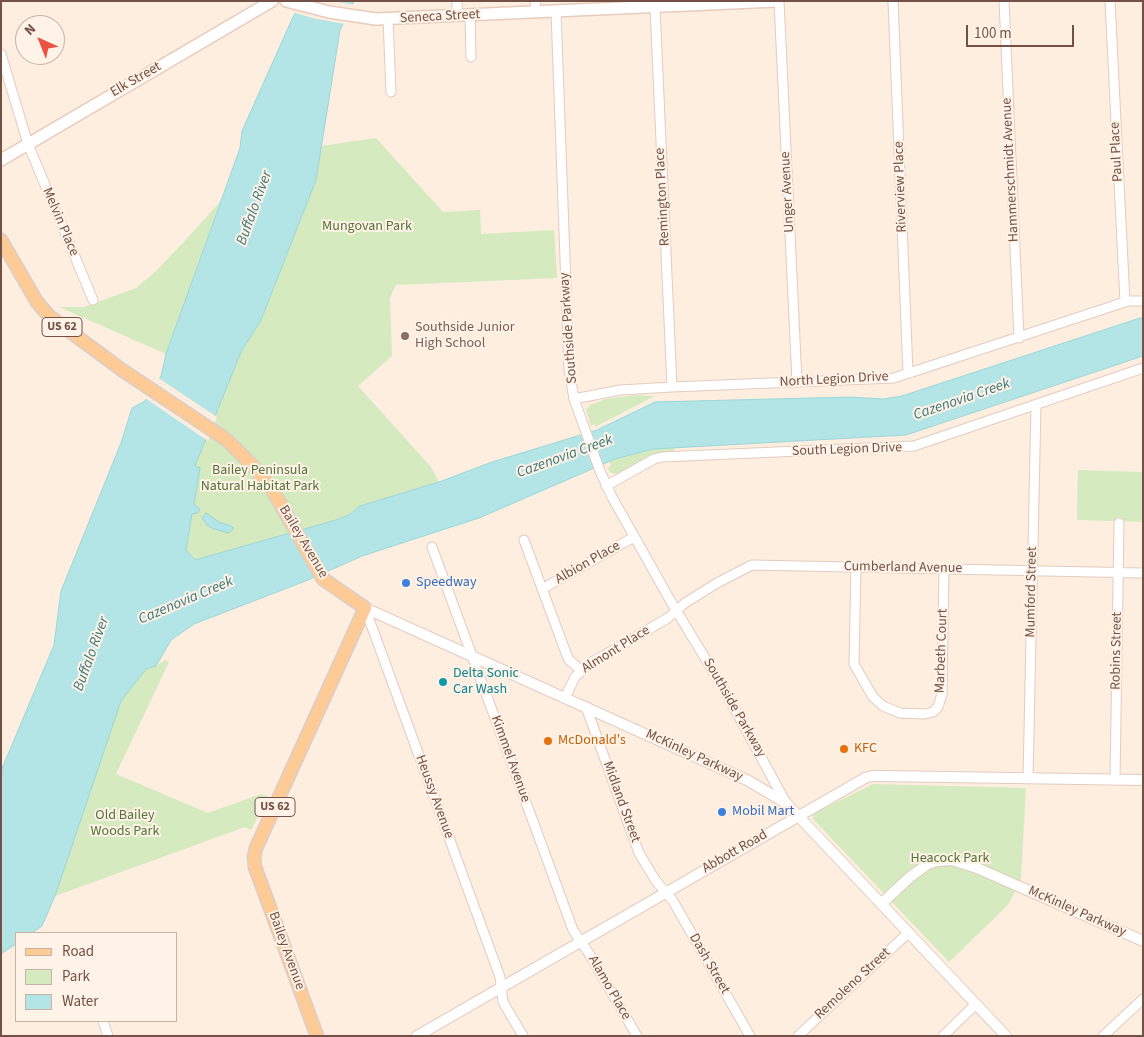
<!DOCTYPE html>
<html>
<head>
<meta charset="utf-8">
<style>
  body { margin:0 }
  #map { position:relative; width:1144px; height:1037px; overflow:hidden; background:#fdeee0; font-family:"Source Sans 3",sans-serif }
  canvas { display:block }
  .frame { position:absolute; inset:0; border:2px solid #745147; pointer-events:none }
  .legend { position:absolute; left:15px; top:932px; width:162px; height:90px; box-sizing:border-box; background:#fff2e6; border:1px solid #c7b2a6; margin:0; padding:6px 9px; list-style:none; font-size:15px; color:#745147 }
  .legend li { display:flex; align-items:center; gap:10px; height:25px }
  .legend b { width:25px; border:1px solid #c7b2a6 }
  .north { position:absolute; left:15px; top:15px; width:50px; height:50px; box-sizing:border-box; background:#fff2e6; border:1px solid #c7b2a6; border-radius:50%; rotate:316deg; font-size:14px; font-weight:700; line-height:20px; text-align:center; color:#745147 }
  .north::after { content:''; display:block; margin:auto; width:18px; height:22px; background:#eb5241; clip-path:polygon(50% 0,100% 100%,50% 72%,0 100%) }
  .scale { position:absolute; left:966px; top:25px; width:108px; height:22px; box-sizing:border-box; border:2px solid #745147; border-top:0; padding-left:6px; font-size:15px; line-height:18px; white-space:nowrap; color:#745147; -webkit-text-stroke:4px #fff2e6; paint-order:stroke }
</style>
</head>
<body>
<div id="map">
<canvas width="1144" height="1037"></canvas>
<div class="frame"></div>
<ul class="legend">
<li><b style="height:6px;background:#fecb96"></b>Road</li>
<li><b style="height:14px;background:#d5eabe"></b>Park</li>
<li><b style="height:14px;background:#b4e5e6"></b>Water</li>
</ul>
<div class="north">N</div>
<div class="scale">100 m</div>
</div>
<script>
const c = document.querySelector('canvas').getContext('2d');
c.lineJoin = 'round';
function fillPath(path, color) { c.fillStyle = color; c.fill(path, 'evenodd'); }
const poly = rows => new Path2D(rows.map(r => 'M' + r).join(''));
function trace(path, color, width, dash) { c.strokeStyle = color; c.lineWidth = width; c.lineCap = dash ? 'butt' : 'round'; c.setLineDash(dash || []); c.stroke(path); }
function label(font, color, halo, rows, align = 'center') {
  c.font = font + ' "Source Sans 3",sans-serif'; c.lineWidth = 4; c.setLineDash([]); c.textBaseline = 'middle'; c.strokeStyle = halo; c.fillStyle = color; for (const [text, x, y, turn = 0] of rows) {
    c.save(); c.translate(x, y); c.rotate((+turn || 0) * Math.PI / 180); c.textAlign = isNaN(turn) ? turn : align; if (halo) c.strokeText(text, 0, 0); c.fillText(text, 0, 0); c.restore();
  }
}
fillPath(poly([
  [376,138,443,212,480,210,481,234,554,230,557,278,396,285,390,298,392,356,358,386,431,467,439,482,360,506,349,515,336,520,195,560,186,550,199,468,195,466,241,352,261,320,316,180,321,146],
  [220,202,166,354,59,307,84,307,136,288,156,271,180,246],
  [635,395,655,396,595,427,595,424,591,426,586,410,590,405,606,399],
  [674,448,674,452,654,454,616,474,611,473,607,468,611,466,609,461,615,459,653,449],
  [1078,470,1143,472,1143,522,1077,520],
  [165,660,169,662,116,774,208,813,261,794,268,796,251,830,245,827,55,896,121,701,146,669,156,666],
  [873,784,1026,788,1021,879,1008,905,949,962,813,819,814,814,817,812]
]), '#d5eabe');
const water = poly([
  [303,1,354,1,340,30,316,180,261,320,241,352,195,466,200,468,194,504,200,509,198,513,192,514,186,550,195,560,336,520,349,515,360,506,439,482,492,462,597,430,655,402,850,397,883,399,902,396,1140,318,1143,318,1143,356,906,435,653,449,615,459,479,518,362,556,308,580,194,624,171,640,156,666,146,669,121,701,55,896,42,926,32,933,16,933,16,944,1,954,1,771,54,645,61,591,121,443,132,408,145,401,161,376,166,354,240,148,242,131,293,17,303,1],
  [206,513,219,522,231,526,234,528,229,533,214,529,208,526,202,518,206,513]
]);
fillPath(water, '#b4e5e6');
trace(water, '#9ad6d8', 1);
fillPath(poly([
  [300,1,332,1,355,5,345,24,312,18,293,12],
  [157,377,217,417,208,441,145,398]
]), '#fdeee0');
const minor = poly([
  [535,1,536,12],
  [779,1,797,382],
  [893,1,908,373],
  [1004,1,1019,338],
  [1110,1,1125,302],
  [655,7,672,387],
  [556,11,569,369,574,399,600,471,612,497,670,600,726,693,786,803],
  [470,15,471,57],
  [457,16,457,1],
  [388,19,391,92],
  [1,54,28,144,93,300],
  [574,399,620,390,672,387,894,378,1128,301,1143,301],
  [606,486,654,459,662,457,914,446,1143,368],
  [524,540,566,653,569,660,581,670],
  [432,547,573,930,588,952,637,1036],
  [856,567,854,664,873,697,883,706,900,713,925,714,933,712,938,707,942,694,944,569],
  [542,589,634,537],
  [365,608,500,977,503,1002,523,1036],
  [565,698,575,677,589,664,668,618,685,603,717,583,752,565,1143,573],
  [586,707,639,853,656,881,673,901,750,1036],
  [1028,778,1036,405],
  [1115,780,1119,523],
  [103,1021,108,1036],
  [798,1036,908,933],
  [943,1036,976,1004],
  [1103,1036,1143,999]
]);
const tertiary = poly([
  [365,608,747,780,786,803,1006,1036],
  [881,904,910,877,928,864,937,861,952,860,977,868,1143,941],
  [417,1036,865,778,872,776,881,776,1143,780]
]);
const secondary = poly([
  [286,1,329,12,376,19,776,1],
  [1,160,272,1]
]);
const primary = poly([
  [1,240,37,302,49,316,122,370,224,438,233,446,252,465,273,491,323,579,365,608,256,848,254,857,255,867,317,1036]
]);
trace(minor, '#e3cbbf', 11);
trace(tertiary, '#e3cbbf', 12);
trace(secondary, '#e8cbbb', 14);
trace(primary, '#d8cecb', 15);
trace(minor, '#fff', 9);
trace(tertiary, '#fff', 10);
trace(secondary, '#fff', 11);
trace(primary, '#fecb96', 12);
for (const [x, y, r, color] of [
  [405,336,5,"#8d6e63"],
  [406,583,5,"#3f7fe0"],
  [443,682,5,"#0f9aa8"],
  [548,741,5,"#e8710a"],
  [844,749,5,"#e8710a"],
  [722,812,5,"#3f7fe0"]
]) { const dot = new Path2D(); dot.arc(x, y, r, 0, 2 * Math.PI); c.fillStyle = color; c.fill(dot); trace(dot, '#fff2e6', 2); }
for (const [x, y, w] of [
  [62,327,40],
  [275,807,40]
]) { const box = new Path2D(); box.roundRect(x - w / 2, y - 9.5, w, 19, 4); c.fillStyle = '#fff2e6'; c.fill(box); trace(box, '#745147', 1); }
label('bold 12px', '#745147', null, [
  ["US 62",62,327],
  ["US 62",275,807]
]);
label('14px', '#745147', '#fff2e6', [
  ["Seneca Street",440,17,-3],
  ["Elk Street",136,80,-30],
  ["Paul Place",1117,152,-93],
  ["Hammerschmidt Avenue",1011,170,-93],
  ["Riverview Place",901,187,-92],
  ["Unger Avenue",788,192,-93],
  ["Remington Place",663,197,-93],
  ["Melvin Place",60,222,67],
  ["Southside Parkway",569,328,-94],
  ["North Legion Drive",834,380,-3],
  ["South Legion Drive",847,450,-2],
  ["Bailey Avenue",303,542,59],
  ["Albion Place",588,563,-30],
  ["Cumberland Avenue",903,568,1],
  ["Mumford Street",1032,592,-89],
  ["Almont Place",616,650,-32],
  ["Marbeth Court",942,651,-88],
  ["Robins Street",1117,651,-89],
  ["Southside Parkway",734,708,60],
  ["McKinley Parkway",694,756,25],
  ["Kimmel Avenue",510,759,70],
  ["Heussy Avenue",434,797,70],
  ["Midland Street",621,802,70],
  ["Abbott Road",735,852,-30],
  ["McKinley Parkway",1077,912,24],
  ["Bailey Avenue",286,951,70],
  ["Dash Street",709,964,60],
  ["Remoleno Street",853,984,-43],
  ["Alamo Place",609,988,60]
]);
label('14px', '#53743c', '#fff2e6', [
  ["Mungovan Park",367,227],
  ["Bailey Peninsula",260,471],
  ["Natural Habitat Park",260,487],
  ["Old Bailey",125,816],
  ["Woods Park",125,832],
  ["Heacock Park",950,859]
]);
label('14px', '#785e54', '#fff2e6', [
  ["Southside Junior",415,328],
  ["High School",415,344]
], 'left');
label('14px', '#366cbe', '#fff2e6', [
  ["Speedway",416,583],
  ["Mobil Mart",732,812]
], 'left');
label('14px', '#0d838f', '#fff2e6', [
  ["Delta Sonic",453,674],
  ["Car Wash",453,690]
], 'left');
label('14px', '#c56008', '#fff2e6', [
  ["McDonald's",558,741],
  ["KFC",854,749]
], 'left');
label('italic 15px', '#3a777a', '#fff2e6', [
  ["Buffalo River",255,208,-70],
  ["Cazenovia Creek",962,400,-19],
  ["Cazenovia Creek",565,457,-20],
  ["Cazenovia Creek",186,601,-23],
  ["Buffalo River",92,654,-70]
]);
</script>
</body>
</html>
